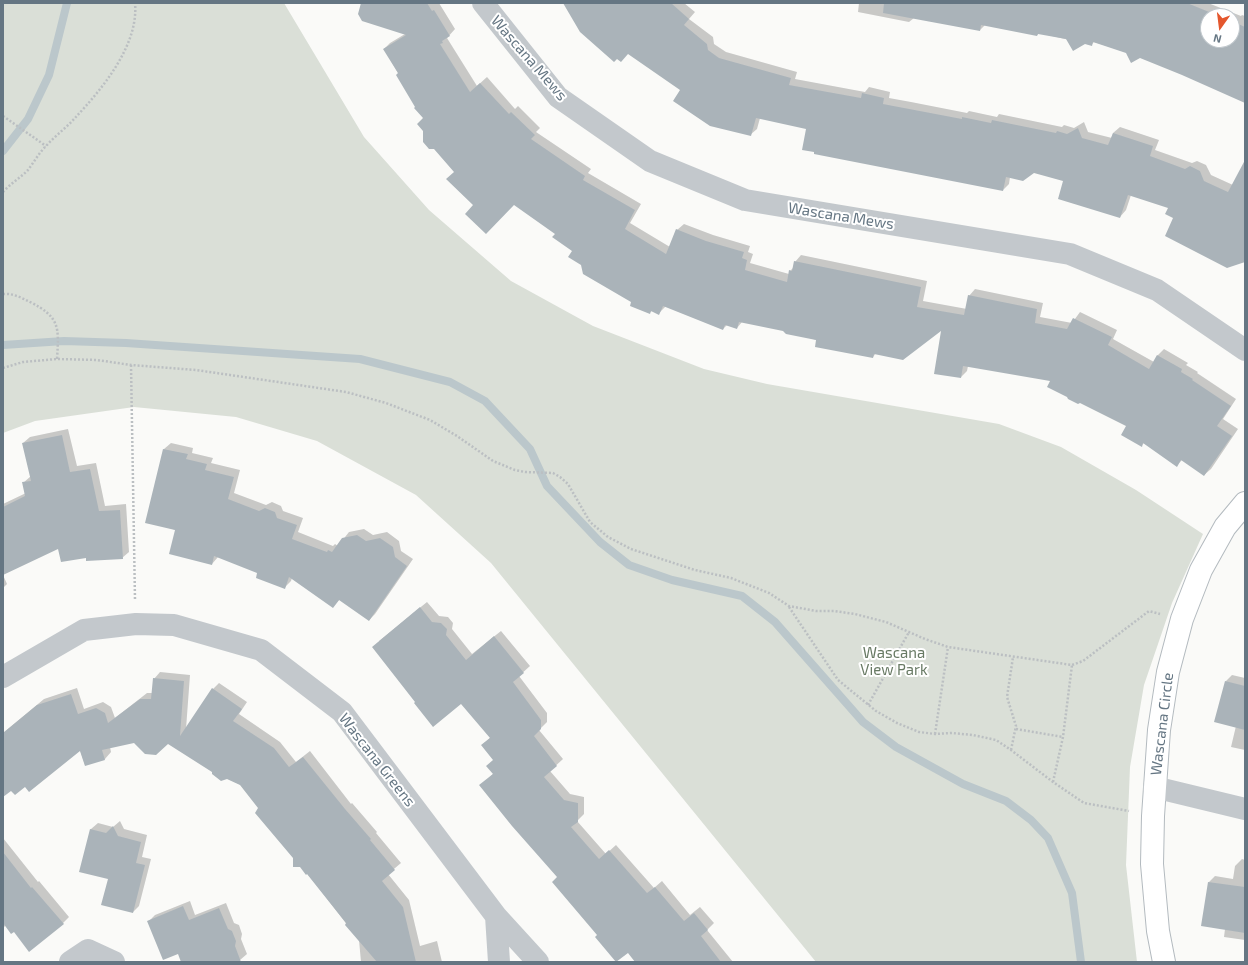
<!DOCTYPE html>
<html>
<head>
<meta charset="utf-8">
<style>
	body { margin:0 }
	#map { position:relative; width:1248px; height:965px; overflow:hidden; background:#fafaf8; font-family:"Exo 2",sans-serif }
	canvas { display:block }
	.frame { position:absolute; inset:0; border:4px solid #657683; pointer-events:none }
	.north { position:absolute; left:1200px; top:8px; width:40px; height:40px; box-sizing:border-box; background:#fff; border:1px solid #c1c8cd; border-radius:50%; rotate:194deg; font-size:11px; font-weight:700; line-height:16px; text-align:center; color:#657683 }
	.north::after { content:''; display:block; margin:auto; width:14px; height:18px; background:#e4572e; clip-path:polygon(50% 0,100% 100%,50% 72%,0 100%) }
</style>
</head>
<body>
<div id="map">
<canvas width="1248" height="965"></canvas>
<div class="frame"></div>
<div class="north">N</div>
</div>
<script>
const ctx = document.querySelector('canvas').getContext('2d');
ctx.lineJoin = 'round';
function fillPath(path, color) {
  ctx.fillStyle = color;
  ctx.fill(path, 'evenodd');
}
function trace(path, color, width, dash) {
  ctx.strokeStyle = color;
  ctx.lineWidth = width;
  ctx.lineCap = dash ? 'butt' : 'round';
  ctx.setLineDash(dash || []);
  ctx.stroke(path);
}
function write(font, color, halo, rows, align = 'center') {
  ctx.font = font + ' "Exo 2",sans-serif';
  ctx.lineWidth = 4;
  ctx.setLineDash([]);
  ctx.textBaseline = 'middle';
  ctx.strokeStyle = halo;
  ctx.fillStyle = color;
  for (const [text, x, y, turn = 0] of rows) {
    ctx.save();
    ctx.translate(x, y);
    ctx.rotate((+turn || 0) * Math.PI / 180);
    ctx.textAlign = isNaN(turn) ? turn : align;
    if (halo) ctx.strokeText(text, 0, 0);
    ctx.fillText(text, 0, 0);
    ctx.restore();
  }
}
const green = new Path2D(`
	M3 3H284L364 137 429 210 511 281 593 326 704 369 767 384 999 424 1061 447 1136 490 1203 534 1172 603 1144 685 1130 767 1126 865 1137 962H816L491 563 416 495 317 441 236 417 134 407 35 421 3 433Z`);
const shadow = new Path2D(`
	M362 3H439L455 29 447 38 477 86 487 77 515 109 518 106 540 128 536 132 591 169 588 173 641 204 630 223 670 247 677 230 684 224 713 235 750 246 748 252 753 254 750 263 789 274 790 271 794 267 795 262 801 255 927 281 923 301 967 309 969 296 975 289 1043 303 1040 317 1072 323 1080 312 1117 330 1113 339 1154 362 1158 355 1164 349 1188 363 1186 365 1198 372 1197 373 1236 399 1223 419 1238 429 1211 469 1204 475 1182 460 1177 465 1144 443 1141 446 1128 425 1052 380 968 366 967 371 961 377 943 329 876 353 873 357 783 330 742 322 737 328 727 325 723 329 666 306 659 313 652 311 650 312 581 264 573 250 556 233 515 204 475 205 384 49 390 43 405 34Z
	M564 3H684L695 12 689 19 713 37 714 44 726 52 797 72 795 79 865 92 869 87 890 92 889 98 911 102 967 113 969 111 997 117 999 114 1062 127 1064 125 1074 128 1084 122 1088 132 1112 138 1113 133 1120 127 1159 140 1155 150 1192 163 1197 161 1206 165 1211 175 1233 185 1245 181V263L1174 217 1169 207 1131 195 1126 210 1120 217 1064 180 1034 172 1010 177 1009 184 1003 190 807 128 760 118 757 129 750 135 681 90Z
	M859 3H1208L1241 16 1242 15 1245 16V102L1183 74 1126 52 1094 42 1091 45 1039 33 1037 35 985 25 980 30 914 18 909 22 858 12ZM1208 16H1232V40H1208Z
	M68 429 77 466 96 463 105 506 126 504 129 552 122 558 87 556 59 547 3 574V504L26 493 23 483 31 476 23 443 30 437Z
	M171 443 193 448 192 453 213 458 211 463 240 470 234 493 266 505 272 502 281 506 283 511 303 518 298 532 333 546 335 544 338 546 349 532 364 529 373 535 387 532 399 541 401 551 413 559 375 614 369 620 340 599 333 607 292 578 291 581 284 588 259 572 218 557 212 564 176 530 147 522 164 449Z
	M3 575 7 584 3 588Z
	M427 602 439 616 448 617 453 623 452 629 472 654 501 631 530 666 519 676 547 713V722L539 730 563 759 550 771 570 794 584 797V814L577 821 606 854 616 845 654 888 662 881 690 915 700 907 714 923 707 930 733 962H637L628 951 598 935 558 877 481 785 494 773V760L482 745 491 737 462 703 379 641Z
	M160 672 190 675 186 729 213 689 219 683 247 702 239 714 280 742 296 762 310 751 351 804 352 803 377 832 376 833 401 863 388 874 409 900 420 946 437 941 442 962H361L359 940 307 873 294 858 259 808 241 785 213 772 168 742 135 741 110 747 111 752 105 759 85 765 80 750 25 786 3 779V733L44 699 77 688 84 709 103 702 111 707 115 718 147 693H153L154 679Z
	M1232 675 1245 678V750L1231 747 1236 726 1226 681Z
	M120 821 124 829 147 835 142 857 151 859 139 906 133 912 109 878 80 871 91 829 98 823 113 827Z
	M3 838 38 882 39 881 69 917 63 923 14 931 6 925 3 928Z
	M1242 859 1245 860V940L1224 937 1225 929 1209 882 1215 876 1233 879 1235 866Z
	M190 901 195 915 226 903 234 923 239 925 242 934 241 939 247 954 240 960 236 962H188L149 921 155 915Z`);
const stream = new Path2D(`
	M3 151 28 119 49 75 67 3
	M3 345 64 341 126 343 360 359 450 382 485 401 530 449 547 486 600 542 629 565 672 580 742 596 775 622 863 722 896 747 963 784 1006 801 1031 820 1048 838 1072 893 1081 962`);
const building = new Path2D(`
	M361 3H427L432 11 434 10 450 36 442 41 443 43 440 44 470 92 480 83 509 114 511 112 535 135 531 139 585 176 583 180 635 210 625 229 666 254 676 229 706 241 744 252 742 258 747 260 745 270 787 282 789 270 792 271 794 261 921 287 917 307 964 315 968 295 1037 309 1035 323 1067 329 1073 318 1112 337 1108 345 1149 369 1157 355 1182 369 1181 372 1193 379 1192 380 1231 406 1217 426 1232 436 1204 476 1181 460 1177 467 1143 443 1142 447 1121 435 1126 426 1080 403 1078 404 1068 399 1067 397 1047 387 1050 381 963 366 961 378 934 374 941 331 903 360 874 354 873 358 815 347 816 340 786 334 783 331 739 322 737 329 725 325 723 330 663 306 659 315 651 311 650 314 630 306 631 302 583 274 581 265 568 257 572 251 552 237 555 234 514 205 486 234 465 214 473 205 446 179 454 172 434 149H429L423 142V131L417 124 423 118 414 108 415 107 396 75 398 73 383 49 406 35 362 21 358 14Z
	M563 3H671L689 19 684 25 707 44 708 50 719 58 791 78 789 85 861 98 862 93 884 98 883 104 904 108 962 119V117L991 123 992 120 1056 133 1057 131 1067 134 1078 128 1082 138 1108 145 1113 133 1153 146 1150 156 1185 169 1190 166 1200 171 1204 181 1228 192 1245 160V262L1227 268 1165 236 1173 218 1165 214 1168 208 1128 195 1120 218 1058 199 1063 181 1034 173 1023 181 1006 177 1003 191 814 154V152L802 150 806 129 756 118 751 136 710 126 673 101 680 90 628 54 621 62 617 59 614 62 580 32Z
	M884 3H1187L1219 16H1208V40H1232V21L1245 27V103L1182 75 1140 58 1131 63 1126 53 1093 42 1092 46 1085 44 1073 51 1066 39 1038 34 1037 36 981 25 980 31 883 13Z
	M62 435 70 472 90 469 99 511 120 510 123 559 86 561V558L61 562 58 549 3 575V507L25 496 22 482 31 481 22 443Z
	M163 449 188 454 186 459 207 464 205 470 234 477 228 499 259 511 265 508 275 512 277 518 297 525 292 539 327 552 328 550 332 552 342 538 357 535 366 541 380 538 393 547 395 557 407 566 369 621 339 600 333 608 289 577 285 589 256 578 257 573 214 556 212 565 169 554 175 530 145 523Z
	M420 607 432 622 441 623 447 629 446 635 466 660 494 636 524 673 513 682 541 720V729L534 736 557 766 544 777 564 800 578 803V822L571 827 599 859 609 850 647 893 655 887 684 921 694 913 708 930 701 936 721 962H635L628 953 616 962 595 937 597 935 552 882 557 877 512 826 479 785 493 774 486 766 493 760 481 745 490 738 461 704 433 727 414 703 415 702 372 647Z
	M153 678 184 681 180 736 212 688 242 709 233 721 274 748 289 767 303 757 345 809 371 839 370 840 395 870 382 881 403 907 416 962H377L345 925 346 923 307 874 306 875 300 867H293V858L255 813 258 808 240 785 227 779 221 781 212 774V772L168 744 156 755 145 754 134 743 102 750 105 760 85 766 80 751 29 792 25 787 15 795 11 791 3 797V733L37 705 71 694 78 714 96 708 105 713 108 723 140 699H151Z
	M1225 681 1245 686V730L1214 722Z
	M113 826 118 836 141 842 136 863 145 865 133 913 101 905 108 879 79 872 90 829 106 833Z
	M3 852 31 888 32 887 64 924 29 952 14 932 11 934 3 923Z
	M1208 882 1245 887V933L1201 926Z
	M183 906 189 920 219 908 228 929 232 931 236 941 235 946 241 962H181L178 954 163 960 147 921Z`);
const path = new Path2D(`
	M3 116 46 146
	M3 192C10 184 20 178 28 170 34 162 39 153 46 146 55 136 66 128 75 118 102 89 139 45 135 3
	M3 294C13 293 22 298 30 302 60 317 59 327 57 359
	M131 365 135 600
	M3 368 23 362 57 359 97 360 131 365 196 370 346 392 386 403 430 420 457 436 493 461 515 470 525 472 553 473 560 477 568 484 590 522 608 537 631 549 695 570 731 578 769 593 789 606 816 611H834L855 614 886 622 925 639 948 647 1072 665 1083 661 1149 611 1160 614
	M789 607 838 680 876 711 897 723 919 732 935 734 952 733 973 735 996 740 1011 750 1053 782 1084 803 1129 811
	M868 705 909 632
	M1016 729 1063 737
	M935 734 948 647
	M1011 750 1016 726 1007 697 1013 657
	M1053 782 1063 737 1072 665`);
const street = new Path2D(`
	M483 3 558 97 650 161 745 200 1070 254 1157 290 1245 350
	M3 677 84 630 136 624 174 625 261 650 342 712 496 916 538 962
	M1154 787 1245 809
	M496 916 499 962
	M70 962 88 950 114 962`);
const secondary = new Path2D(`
	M1164 962 1158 931 1152 864 1153 816 1159 730 1168 672 1182 619 1201 570 1225 527 1245 503`);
const streetNames = [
	["Wascana Mews",529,58,49],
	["Wascana Mews",841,216,9],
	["Wascana Circle",1162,724,-83],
	["Wascana Greens",377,760,52]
];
const parkNames = [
	["Wascana",894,653],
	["View Park",894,670]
];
fillPath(green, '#dadfd7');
fillPath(shadow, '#0003');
trace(stream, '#bbc7cb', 8);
fillPath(building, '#aab3b9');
trace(secondary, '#b3babf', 24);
trace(path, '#bbbfc2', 2.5, [2, 2]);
trace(street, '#c3c8cc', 22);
trace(secondary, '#fff', 22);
write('15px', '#657683', '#fff', streetNames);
write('15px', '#687a64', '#fff', parkNames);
</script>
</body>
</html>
